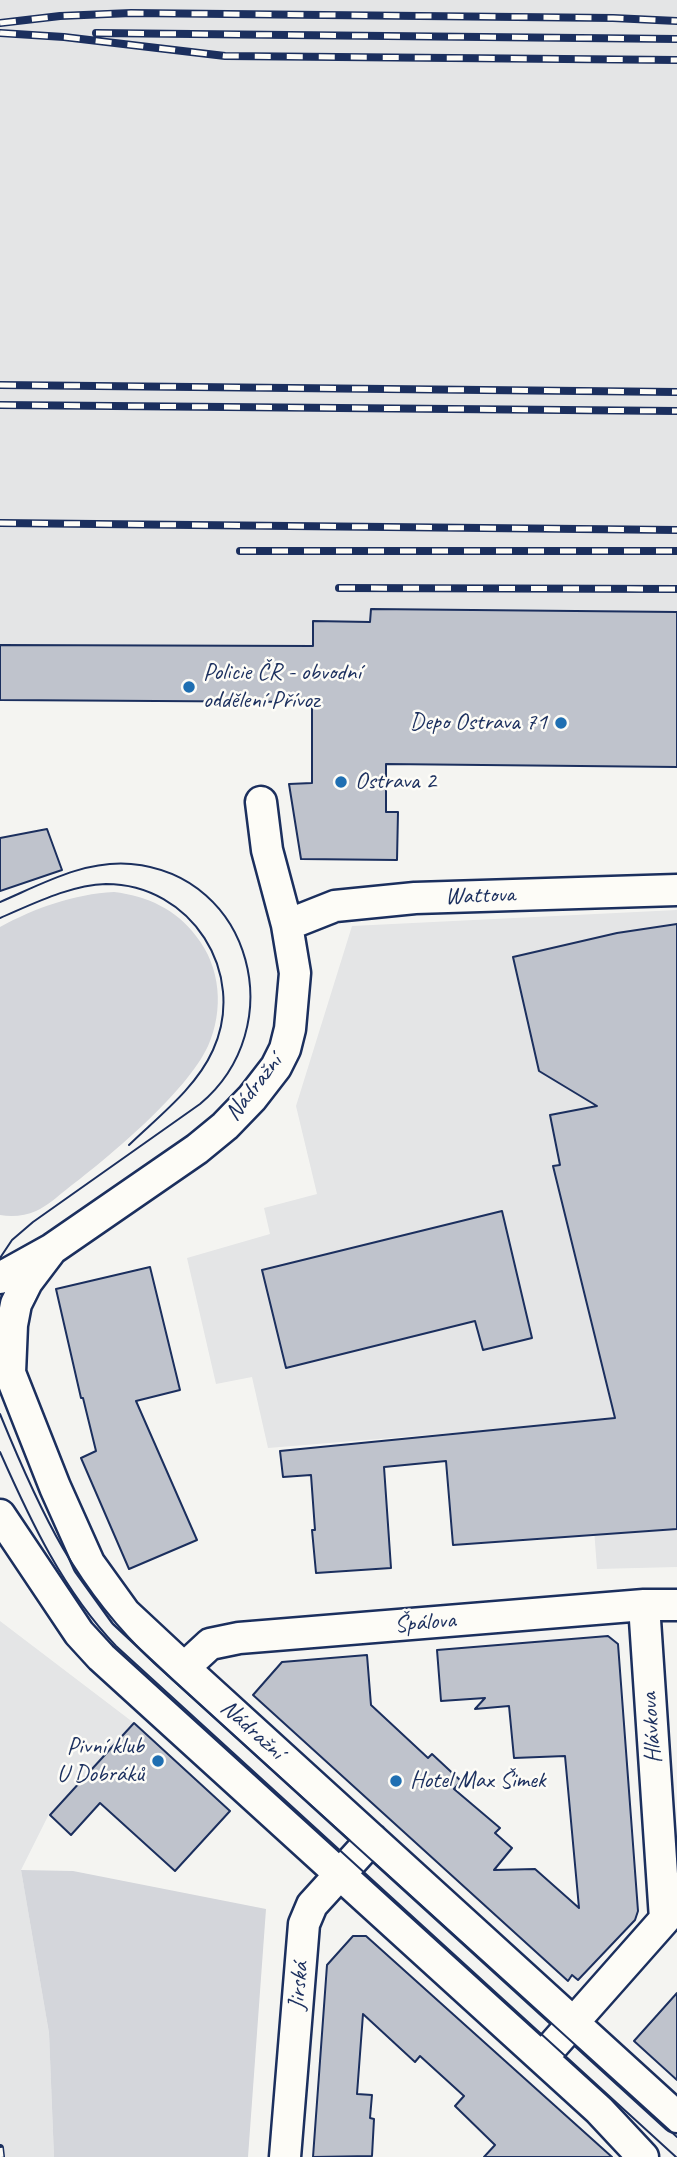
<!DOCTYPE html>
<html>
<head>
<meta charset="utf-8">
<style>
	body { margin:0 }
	canvas { display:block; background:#f4f4f1 }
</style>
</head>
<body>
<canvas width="677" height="2157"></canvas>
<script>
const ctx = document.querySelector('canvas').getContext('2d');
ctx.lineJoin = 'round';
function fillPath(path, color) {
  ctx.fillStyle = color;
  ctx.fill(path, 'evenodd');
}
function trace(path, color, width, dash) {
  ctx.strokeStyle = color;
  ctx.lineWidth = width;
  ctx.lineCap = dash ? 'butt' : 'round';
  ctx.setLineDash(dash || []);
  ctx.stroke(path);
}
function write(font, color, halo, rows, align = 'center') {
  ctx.font = font + ' Caveat,sans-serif';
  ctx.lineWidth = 5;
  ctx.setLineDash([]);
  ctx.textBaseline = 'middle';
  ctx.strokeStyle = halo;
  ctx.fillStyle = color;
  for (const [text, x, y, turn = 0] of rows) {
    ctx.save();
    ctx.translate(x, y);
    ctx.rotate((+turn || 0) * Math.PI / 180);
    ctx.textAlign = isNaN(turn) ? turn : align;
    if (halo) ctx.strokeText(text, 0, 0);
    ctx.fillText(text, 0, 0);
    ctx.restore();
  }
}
const built = new Path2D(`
	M0 0H677V612L399 609 398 622 314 621 315 648 0 645Z
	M677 910V1567L597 1569 586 1422 268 1448 252 1377 216 1384 187 1258 270 1234 264 1208 317 1194 296 1106 352 926Z
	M0 1621 134 1723 49 1814 21 1870 49 2033 54 2157H0Z`);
const green = new Path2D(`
	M114 892C147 896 176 909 196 936 221 967 224 1010 208 1046 187 1092 108 1158 67 1189 57 1197 47 1206 36 1211 25 1216 12 1217 0 1215V927C35 908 74 894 114 892Z
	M21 1870 73 1871 266 1909 248 2157H54L49 2033Z`);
const building = new Path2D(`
	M371 609 677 612V767L386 764V812H398L397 860 301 859 289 784 312 783V702L0 700V645L313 646V621L370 622Z
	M47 829 62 870 0 891V838Z
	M677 924V1529L453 1545 446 1461 384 1467 391 1568 316 1573 312 1530H315L311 1475 283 1477 280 1451 615 1418 553 1166 560 1165 550 1115 597 1106 539 1071 513 957 617 933Z
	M502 1211 532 1338 483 1350 475 1321 286 1368 262 1270Z
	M150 1267 180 1390 136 1401 197 1540 129 1569 81 1458 96 1451 83 1398H81L56 1289Z
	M608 1636 618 1644 638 1911 635 1920 578 1980 572 1975 568 1981 253 1695 282 1662 367 1655 371 1705 428 1758 432 1754 461 1781 454 1789 500 1828 495 1833 512 1848 494 1870 535 1869 579 1908 565 1756 514 1758 509 1706 475 1709 485 1698 441 1701 437 1650Z
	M134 1723 230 1811 175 1871 100 1803 71 1835 50 1815Z
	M353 1936H366L612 2157H484L495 2145 455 2106 464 2096 420 2056 415 2062 363 2014 357 2094 372 2095 370 2118 374 2119 372 2156 313 2157 327 1965Z
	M677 1993V2080L634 2041Z`);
const street = new Path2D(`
	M287 925 335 906 415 898 677 890
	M52 1249 27 1282 16 1304 12 1325 10 1373 55 1487 89 1563 125 1613 184 1668 677 2117
	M0 1278 52 1249 197 1149 225 1126 252 1098 276 1067 285 1049 290 1029 295 973 287 925 267 850 261 802
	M0 1515 79 1633 101 1657 599 2110 643 2157
	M184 1668 210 1644 239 1638 644 1605H677
	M542 2058 665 1919 644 1605
	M285 2157 304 1924 312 1905 372 1839`);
const tram = new Path2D(`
	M0 902C42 884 84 860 131 864 253 875 291 1028 200 1104L33 1222 12 1240 0 1258
	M0 918C33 904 70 885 106 884 191 884 248 973 213 1050 196 1088 159 1116 129 1145
	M0 1414C40 1512 76 1590 154 1663L677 2137
	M0 1452C31 1522 63 1590 116 1646L676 2157`);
const rail = new Path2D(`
	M0 23 60 16 131 13 613 18 677 21
	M0 33 64 37 225 56 677 60
	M96 33 677 39
	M0 385 677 392
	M0 405 677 411
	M0 523 677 530
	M240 551H677
	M339 588 677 589
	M0 2148 1 2157`);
const markers = [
	[189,687,7,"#1f6fb2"],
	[561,723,7,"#1f6fb2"],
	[341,782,7,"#1f6fb2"],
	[158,1761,7,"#1f6fb2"],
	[396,1781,7,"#1f6fb2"]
];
const poiNames = [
	["Policie ČR - obvodní",203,673],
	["oddělení Přívoz",203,701],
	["Depo Ostrava 71",547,723,"right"],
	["Ostrava 2",355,782],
	["Pivní klub",144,1747,"right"],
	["U Dobráků",144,1775,"right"],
	["Hotel Max Šimek",410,1781]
];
const streetNames = [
	["Wattova",480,896,-2],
	["Nádražní",254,1088,-52],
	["Špálova",425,1623,-5],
	["Hlávkova",652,1728,-94],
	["Nádražní",252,1730,42],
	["Jirská",299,1986,-85]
];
fillPath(built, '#e4e5e6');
fillPath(green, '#d4d6db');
fillPath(building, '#bfc3cc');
trace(building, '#1b2f5e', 2);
trace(street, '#1b2f5e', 35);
trace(street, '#fdfcf7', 30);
trace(tram, '#1b2f5e', 2);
trace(rail, '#1b2f5e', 8);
trace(rail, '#fdfcf7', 5, [16]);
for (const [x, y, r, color] of markers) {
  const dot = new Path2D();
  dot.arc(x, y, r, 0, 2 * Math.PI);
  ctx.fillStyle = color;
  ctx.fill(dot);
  trace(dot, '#fdfcf7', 2.5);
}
write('24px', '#1b2f5e', '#fdfcf7', poiNames, 'left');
write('24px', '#1b2f5e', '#fdfcf7', streetNames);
</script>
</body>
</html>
